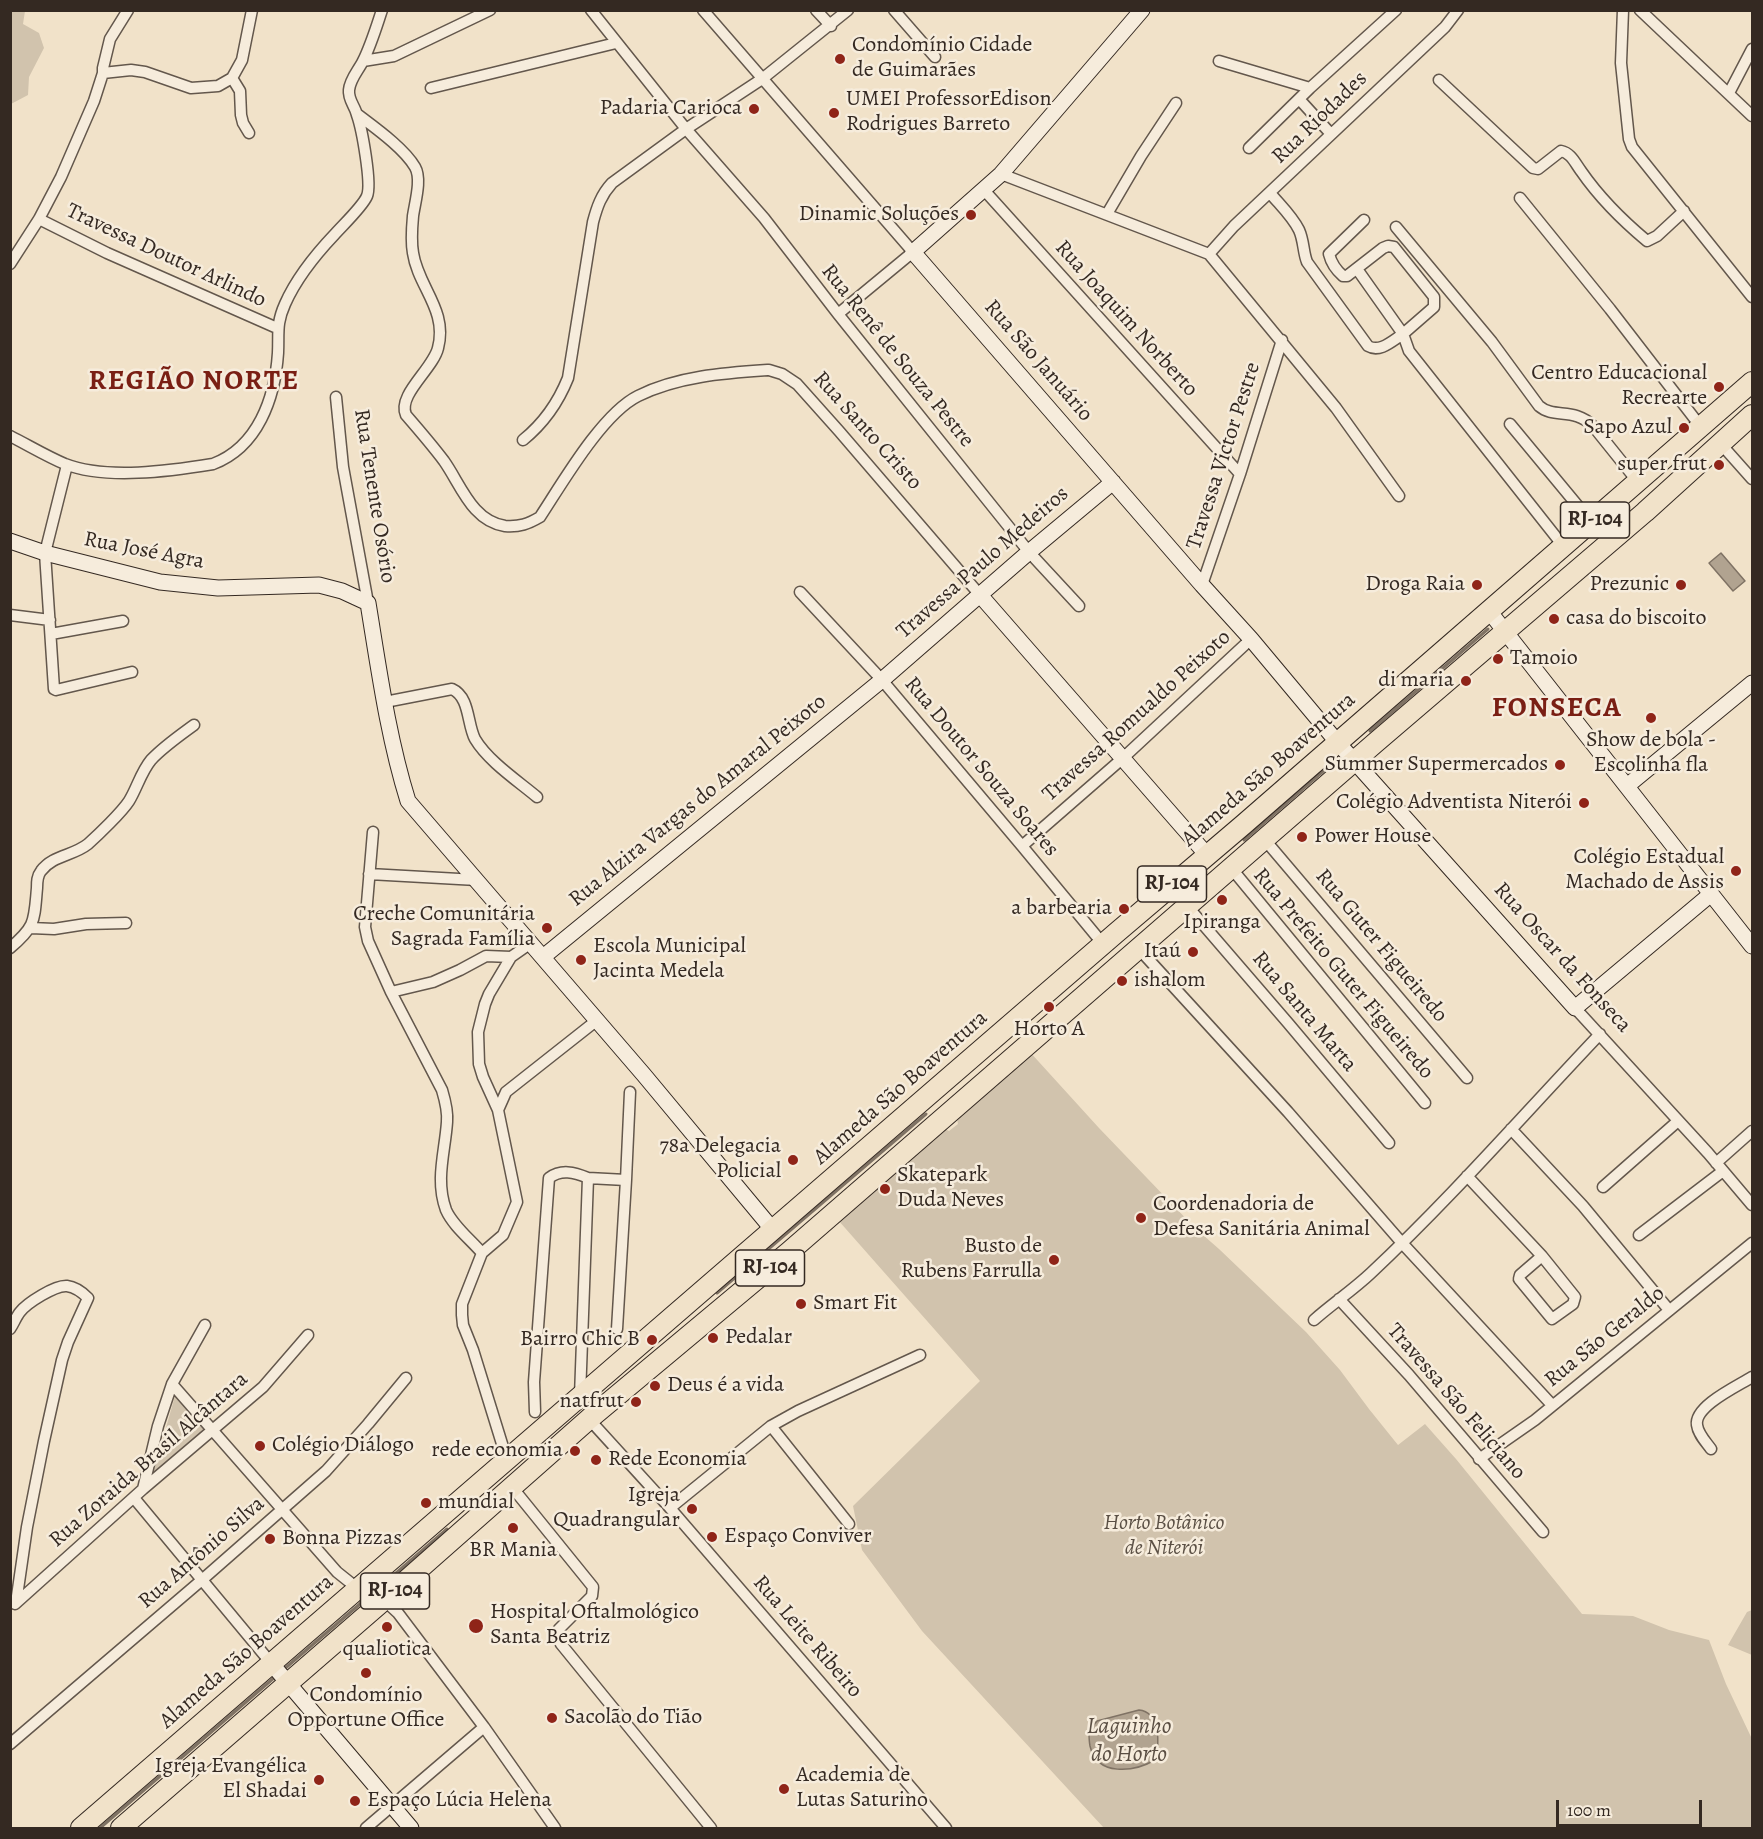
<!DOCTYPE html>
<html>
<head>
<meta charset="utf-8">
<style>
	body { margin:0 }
	#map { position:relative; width:1763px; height:1839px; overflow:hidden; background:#f1e2c9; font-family:Alegreya,serif }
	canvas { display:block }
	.frame { position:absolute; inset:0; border:12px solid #342922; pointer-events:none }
	.scale { position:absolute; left:1556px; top:1800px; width:146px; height:27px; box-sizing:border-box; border:3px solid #342922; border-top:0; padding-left:8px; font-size:18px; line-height:21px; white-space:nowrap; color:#342922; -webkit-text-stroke:4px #f6ecdc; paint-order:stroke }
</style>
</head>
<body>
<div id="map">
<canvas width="1763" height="1839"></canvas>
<div class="frame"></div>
<div class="scale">100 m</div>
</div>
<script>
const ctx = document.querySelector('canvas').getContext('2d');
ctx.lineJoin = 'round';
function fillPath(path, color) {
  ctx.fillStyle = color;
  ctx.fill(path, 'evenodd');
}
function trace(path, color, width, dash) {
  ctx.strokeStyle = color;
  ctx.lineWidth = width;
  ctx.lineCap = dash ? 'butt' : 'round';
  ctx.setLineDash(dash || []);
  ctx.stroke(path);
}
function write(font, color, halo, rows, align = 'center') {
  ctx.font = font + ' Alegreya,serif';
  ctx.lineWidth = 5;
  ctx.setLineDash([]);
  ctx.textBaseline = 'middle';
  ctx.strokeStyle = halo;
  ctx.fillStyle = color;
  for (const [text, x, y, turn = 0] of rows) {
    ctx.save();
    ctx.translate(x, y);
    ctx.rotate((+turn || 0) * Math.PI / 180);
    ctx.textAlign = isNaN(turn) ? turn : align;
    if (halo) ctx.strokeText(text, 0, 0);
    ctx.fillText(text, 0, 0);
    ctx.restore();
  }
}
const green = new Path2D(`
	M11 10 25 11 23 24 39 33 44 48 29 77 28 95 11 104Z
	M1029 1051 1099 1128 1195 1228 1219 1249 1306 1332 1340 1370 1369 1409 1398 1445 1425 1424 1456 1459 1582 1614 1633 1616 1669 1630 1709 1640 1726 1684 1752 1739V1828H1104L922 1631 862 1550 853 1506 980 1381 838 1220 941 1127 949 1131 958 1124 956 1114Z
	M175 1396 206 1431 153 1473Z
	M1752 1610V1655L1728 1645 1747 1612Z`);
const water = new Path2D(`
	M1721 553 1745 581 1733 591 1709 563Z
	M1139 1710C1160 1712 1160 1743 1155 1760 1134 1772 1097 1777 1090 1746 1089 1741 1089 1736 1089 1731L1097 1721Z`);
const stream = new Path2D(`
	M1370 731 1488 629
	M1244 840 1337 759
	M717 1293 926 1114
	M373 1593 447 1529
	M282 1671 368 1597
	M100 1828 275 1677`);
const street = new Path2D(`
	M591 10 686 129 764 218 838 314 1029 552 1079 606
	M703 10 913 252 838 314
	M816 10 831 26
	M894 10 935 57
	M1623 10 1621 63 1629 139 1632 147 1752 297
	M1640 10 1752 116
	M363 61 394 56 490 10
	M1219 61 1310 88
	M103 73 131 70 145 72 191 88 218 86 232 78 242 60 252 10
	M232 78 240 91 241 115 243 123 249 133
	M1439 80 1533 168 1538 169 1561 151C1571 153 1575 163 1581 171 1599 197 1623 221 1647 241L1657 236 1684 211
	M431 88 616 43
	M1729 93 1752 49
	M1299 99 1331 134
	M357 114C374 127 404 148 415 167 422 179 415 202 413 216 412 227 411 242 413 253 418 287 448 310 438 348 433 369 397 395 406 415 419 430 432 445 444 461 461 485 472 521 505 526 520 527 528 524 540 517 563 482 602 414 638 396 678 376 725 373 769 370L782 374 797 384 839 431 980 595
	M1249 148 1310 88 1396 10
	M1001 174 1209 254 1336 408 1399 496
	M984 190 1240 474
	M1270 193C1280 205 1292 216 1299 230 1304 241 1303 252 1307 262L1368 346C1380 353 1392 341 1403 334L1409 351 1564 547
	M1520 198 1610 309 1701 427
	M1107 214 1141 156 1176 103
	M39 219 107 253 277 328
	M1396 227 1492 342 1539 406C1554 419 1574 407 1593 426L1638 482
	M1209 254 1234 226 1445 27 1458 10
	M10 264 39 219 61 177 94 101 103 73V68L110 39 128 10
	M1357 269 1403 334 1434 307V297L1394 247 1388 246 1383 248 1347 276H1343C1336 270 1331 262 1329 254L1364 220
	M336 397 343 467 368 603
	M1510 424 1592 523
	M10 436C28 445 46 456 65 464 106 480 170 471 213 464 258 447 275 398 278 353 279 333 276 324 285 304 296 279 316 254 335 234 343 225 363 206 367 196 372 184 362 129 357 115 355 106 348 100 349 90 350 79 358 71 363 61 371 45 376 28 382 10
	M523 440C544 423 558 403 568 378L593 222C597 207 601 195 612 183L686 129 762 79 848 10
	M1720 443 1752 479
	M67 465 45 553 54 689 56 690 132 672
	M1202 585 1240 474 1282 340
	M800 592 882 680 1022 846 1103 944
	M10 615 50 620
	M51 634 123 621
	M385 702 452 689C470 697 467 724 475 739 488 761 518 781 537 797
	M373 832 365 927 368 941 391 992 442 1090C445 1100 448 1111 447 1122 445 1152 435 1180 446 1210 453 1226 471 1240 482 1253L462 1304V1315L463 1325 473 1350 507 1460
	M1265 840 1467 1078
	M1022 846 1123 758 1251 639
	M1232 869 1425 1103
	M369 874 477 880
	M1188 907 1288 1023 1389 1143
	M31 928 54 929 86 924 126 923
	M10 948C36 926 34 921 37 888 37 882 37 876 41 871 53 855 73 856 88 844 98 835 122 812 129 801 137 788 141 772 151 760 163 747 179 736 194 725
	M1139 949 1288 1112 1402 1243 1552 1405
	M391 992 433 982 460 970 486 956 511 957
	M1575 1008 1708 1153 1752 1205
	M498 1110 483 1077 479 1064 478 1032 485 1004 489 994 511 957 531 943
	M1511 1129 1583 1206 1669 1310
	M1716 1163 1752 1131
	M1467 1176 1542 1256 1575 1297 1573 1304 1552 1319 1519 1279 1520 1275 1542 1256
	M588 1178 626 1180 617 1329
	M626 1180 630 1092
	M1603 1187 1678 1121
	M1639 1235 1723 1171
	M482 1253 503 1235 517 1202 498 1110 506 1092 596 1021
	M1339 1299 1409 1375 1543 1532
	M1314 1320C1332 1304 1353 1290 1371 1273 1451 1198 1524 1114 1600 1034
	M10 1329C14 1323 16 1317 20 1312 27 1303 55 1285 67 1286 75 1287 82 1292 88 1298L68 1342 62 1360 44 1441 27 1527 16 1603
	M172 1384 337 1572 357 1588 384 1600 398 1613 484 1727 555 1828
	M535 1412 534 1382 549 1178C561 1169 574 1172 588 1178L580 1396
	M589 1419 670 1508 946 1828
	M771 1426 849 1524
	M1711 1449C1706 1442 1698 1434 1697 1425 1694 1406 1738 1386 1752 1377
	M1479 1459 1535 1420 1752 1243
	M512 1487 593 1587 592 1596 559 1629 556 1634 561 1644 711 1828
	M143 1489 158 1426 172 1384 205 1325
	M134 1498 271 1663
	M670 1508 771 1426 798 1411 920 1355
	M15 1604 143 1489 263 1387 308 1335
	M10 1744 203 1579 326 1471 368 1424 406 1378
	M366 1828 484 1727`);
const secondary = new Path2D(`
	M1142 10 1001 174 913 252 1202 585 1251 639 1338 743 1575 1008 1711 894
	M10 541 45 553 160 582 218 588 319 585 342 591 368 603C379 670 388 737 408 801L644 1075 773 1230
	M980 595 1207 855
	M1489 611 1752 946
	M1627 786 1752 683
	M543 957 882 680 1029 552 1113 482
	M271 1663 411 1828`);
const highway = new Path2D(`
	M81 1828 1116 933 1243 825 1752 382
	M121 1828 384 1600 589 1419 789 1252 1375 743 1645 512 1752 415`);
const markers = [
	[840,59,6,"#8f2418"],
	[754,109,6,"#8f2418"],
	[834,113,6,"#8f2418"],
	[971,215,6,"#8f2418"],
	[1719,387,6,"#8f2418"],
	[1684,428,6,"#8f2418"],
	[1719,465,6,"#8f2418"],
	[1477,585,6,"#8f2418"],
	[1681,585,6,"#8f2418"],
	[1554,619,6,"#8f2418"],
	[1498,659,6,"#8f2418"],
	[1466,681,6,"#8f2418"],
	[1651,718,6,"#8f2418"],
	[1560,765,6,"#8f2418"],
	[1584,803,6,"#8f2418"],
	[1302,837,6,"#8f2418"],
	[1736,871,6,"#8f2418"],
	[1222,900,6,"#8f2418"],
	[1124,909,6,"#8f2418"],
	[547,928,6,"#8f2418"],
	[1193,952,6,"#8f2418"],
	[581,960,6,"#8f2418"],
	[1122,981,6,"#8f2418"],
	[1049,1007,6,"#8f2418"],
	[793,1160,6,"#8f2418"],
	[885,1189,6,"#8f2418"],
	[1141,1218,6,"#8f2418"],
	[1054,1260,6,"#8f2418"],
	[801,1304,6,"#8f2418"],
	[713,1338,6,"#8f2418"],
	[652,1340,6,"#8f2418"],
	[655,1386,6,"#8f2418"],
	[636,1402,6,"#8f2418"],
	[260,1446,6,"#8f2418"],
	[575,1451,6,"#8f2418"],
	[596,1460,6,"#8f2418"],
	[426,1503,6,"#8f2418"],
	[692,1509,6,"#8f2418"],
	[513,1528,6,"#8f2418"],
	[712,1537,6,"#8f2418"],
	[270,1539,6,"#8f2418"],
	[476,1626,8,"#8f2418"],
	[387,1627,6,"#8f2418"],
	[366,1673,6,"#8f2418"],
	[552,1718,6,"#8f2418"],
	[319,1780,6,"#8f2418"],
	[784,1789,6,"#8f2418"],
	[355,1801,6,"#8f2418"]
];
const shields = [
	[1595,520,69],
	[1172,884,69],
	[770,1268,69],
	[395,1591,69]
];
const shieldNames = [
	["RJ-104",1595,520],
	["RJ-104",1172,884],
	["RJ-104",770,1268],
	["RJ-104",395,1591]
];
const poiNames = [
	["Condomínio Cidade",852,46],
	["de Guimarães",852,71],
	["UMEI ProfessorEdison",846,100],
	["Rodrigues Barreto",846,125],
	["Padaria Carioca",742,109,"right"],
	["Dinamic Soluções",959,215,"right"],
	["Centro Educacional",1707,374,"right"],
	["Recrearte",1707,399,"right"],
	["Sapo Azul",1672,428,"right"],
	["super frut",1707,465,"right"],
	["Droga Raia",1465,585,"right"],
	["Prezunic",1669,585,"right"],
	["casa do biscoito",1566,619],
	["Tamoio",1510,659],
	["di maria",1454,681,"right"],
	["Show de bola -",1651,741,"center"],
	["Escolinha fla",1651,766,"center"],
	["Summer Supermercados",1548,765,"right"],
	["Colégio Adventista Niterói",1572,803,"right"],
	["Power House",1314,837],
	["Colégio Estadual",1724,858,"right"],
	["Machado de Assis",1724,883,"right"],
	["a barbearia",1112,909,"right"],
	["Creche Comunitária",535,915,"right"],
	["Sagrada Família",535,940,"right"],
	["Ipiranga",1222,923,"center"],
	["Escola Municipal",593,947],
	["Jacinta Medela",593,972],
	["Itaú",1181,952,"right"],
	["ishalom",1134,981],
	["Horto A",1049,1030,"center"],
	["78a Delegacia",781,1147,"right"],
	["Policial",781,1172,"right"],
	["Skatepark",897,1176],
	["Duda Neves",897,1201],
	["Coordenadoria de",1153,1205],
	["Defesa Sanitária Animal",1153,1230],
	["Busto de",1042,1247,"right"],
	["Rubens Farrulla",1042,1272,"right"],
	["Smart Fit",813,1304],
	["Pedalar",725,1338],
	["Bairro Chic B",640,1340,"right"],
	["Deus é a vida",667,1386],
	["natfrut",624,1402,"right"],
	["Colégio Diálogo",272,1446],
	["rede economia",563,1451,"right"],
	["Rede Economia",608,1460],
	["Igreja",680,1496,"right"],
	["Quadrangular",680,1521,"right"],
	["mundial",438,1503],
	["Espaço Conviver",724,1537],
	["Bonna Pizzas",282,1539],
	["BR Mania",513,1551,"center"],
	["Hospital Oftalmológico",490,1613],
	["Santa Beatriz",490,1638],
	["qualiotica",387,1650,"center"],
	["Condomínio",366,1696,"center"],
	["Opportune Office",366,1721,"center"],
	["Sacolão do Tião",564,1718],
	["Igreja Evangélica",307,1767,"right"],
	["El Shadai",307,1792,"right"],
	["Academia de",796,1776],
	["Lutas Saturino",796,1801],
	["Espaço Lúcia Helena",367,1801]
];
const streetNames = [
	["Rua Riodades",1320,118,-44],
	["Travessa Doutor Arlindo",166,256,25],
	["Rua Joaquim Norberto",1126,319,48],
	["Rua Renê de Souza Pestre",897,356,51],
	["Rua São Januário",1038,361,49],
	["Rua Santo Cristo",867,431,48],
	["Travessa Victor Pestre",1224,456,-72],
	["Rua Tenente Osório",374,496,81],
	["Rua José Agra",144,551,11],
	["Travessa Paulo Medeiros",983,563,-41],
	["Travessa Romualdo Peixoto",1137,716,-42],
	["Rua Doutor Souza Soares",981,767,50],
	["Alameda São Boaventura",1269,770,-41],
	["Rua Alzira Vargas do Amaral Peixoto",698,801,-39],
	["Rua Guter Figueiredo",1381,946,50],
	["Rua Oscar da Fonseca",1562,958,48],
	["Rua Prefeito Guter Figueiredo",1343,974,50],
	["Rua Santa Marta",1304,1012,50],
	["Alameda São Boaventura",901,1088,-41],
	["Rua São Geraldo",1605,1337,-39],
	["Travessa São Feliciano",1456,1402,49],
	["Rua Zoraida Brasil Alcântara",149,1460,-41],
	["Rua Antônio Silva",202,1553,-41],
	["Rua Leite Ribeiro",807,1637,49],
	["Alameda São Boaventura",247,1652,-41]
];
const parkNames = [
	["Horto Botânico",1164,1524],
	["de Niterói",1164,1549]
];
const waterNames = [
	["Laguinho",1129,1727],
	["do Horto",1129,1755]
];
const districtNames = [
	["REGIÃO NORTE",194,382],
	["FONSECA",1557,709]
];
fillPath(green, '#d1c3ad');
fillPath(water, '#b1a390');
trace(water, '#7f7264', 1.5);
trace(stream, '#7f7264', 3);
trace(street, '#63574c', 13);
trace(secondary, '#342922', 17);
trace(highway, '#342922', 22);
trace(street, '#f6ecdc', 10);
trace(secondary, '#f6ecdc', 15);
trace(highway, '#f1e2c9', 20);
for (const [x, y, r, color] of markers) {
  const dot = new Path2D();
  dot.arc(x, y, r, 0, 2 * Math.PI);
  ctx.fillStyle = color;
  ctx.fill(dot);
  trace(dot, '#f6ecdc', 2);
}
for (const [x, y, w] of shields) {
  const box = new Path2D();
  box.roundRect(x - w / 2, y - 18, w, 36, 4.5);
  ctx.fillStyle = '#f6ecdc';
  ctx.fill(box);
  trace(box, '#342922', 1.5);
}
write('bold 21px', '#342922', null, shieldNames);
write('22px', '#342922', '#f6ecdc', poiNames, 'left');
write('22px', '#342922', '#f6ecdc', streetNames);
write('italic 22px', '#5b5045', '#f6ecdc', parkNames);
write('italic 24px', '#5a4e43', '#f6ecdc', waterNames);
ctx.letterSpacing = '1.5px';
write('bold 28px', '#7a1f14', '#f6ecdc', districtNames);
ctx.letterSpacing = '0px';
</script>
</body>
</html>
